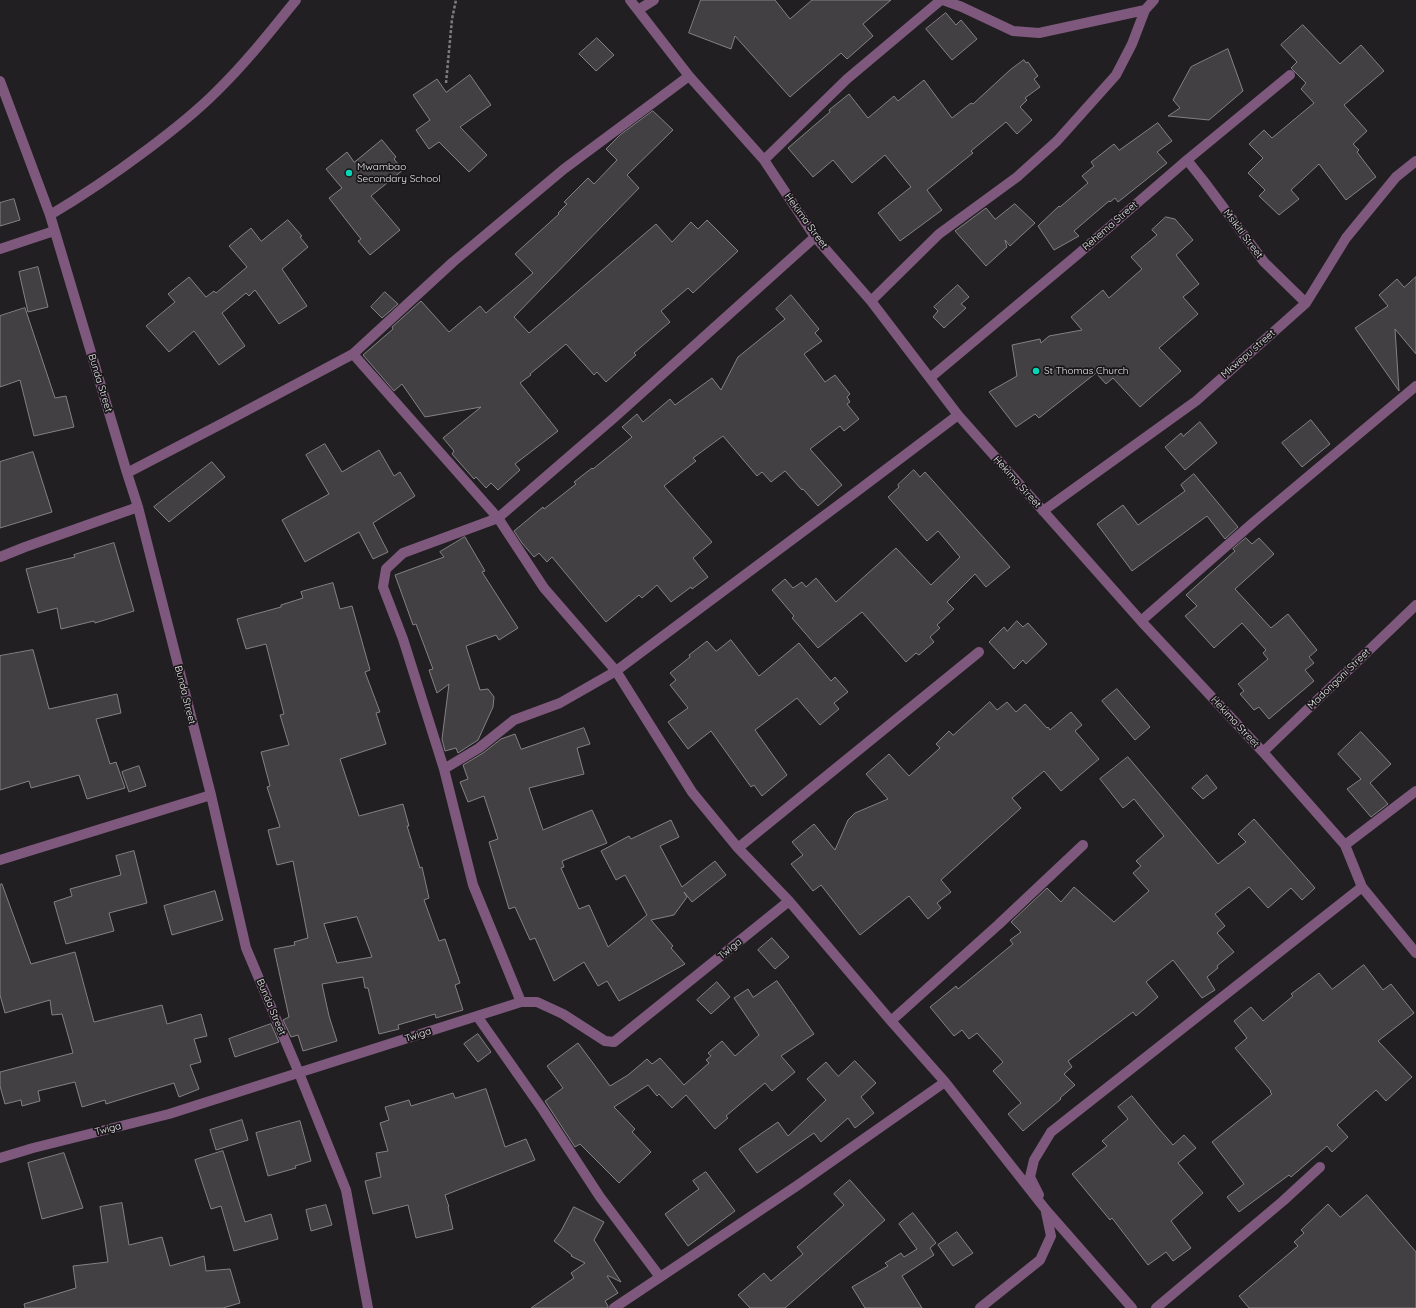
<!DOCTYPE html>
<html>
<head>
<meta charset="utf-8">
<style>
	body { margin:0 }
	canvas { display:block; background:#211f21 }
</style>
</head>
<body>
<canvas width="1416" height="1308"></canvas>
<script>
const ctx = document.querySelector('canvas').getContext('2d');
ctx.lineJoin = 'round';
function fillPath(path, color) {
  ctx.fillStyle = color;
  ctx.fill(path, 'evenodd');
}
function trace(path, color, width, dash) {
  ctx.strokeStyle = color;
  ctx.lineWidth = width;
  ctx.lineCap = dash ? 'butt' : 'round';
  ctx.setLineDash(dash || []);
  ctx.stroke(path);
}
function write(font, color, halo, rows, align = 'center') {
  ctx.font = font + ' Quicksand,sans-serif';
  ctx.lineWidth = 3.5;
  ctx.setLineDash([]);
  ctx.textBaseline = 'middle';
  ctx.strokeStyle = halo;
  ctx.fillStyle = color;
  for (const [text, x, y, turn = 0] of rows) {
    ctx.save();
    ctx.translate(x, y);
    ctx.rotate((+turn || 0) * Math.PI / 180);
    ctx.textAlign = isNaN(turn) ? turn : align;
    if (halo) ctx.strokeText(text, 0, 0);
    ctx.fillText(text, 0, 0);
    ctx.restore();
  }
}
const building = new Path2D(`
	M701 0H775L790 19 812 0H891L863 24 873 36 847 59 841 53 790 97 735 36 731 49 689 33Z
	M946 13 956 25 961 20 977 39 952 60 926 29Z
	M1303 25 1340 64 1361 45 1384 71 1344 105 1367 131 1353 144 1359 150 1357 152 1376 177 1346 200 1319 164 1291 190 1299 199 1279 215 1259 196 1265 190 1248 173 1263 158 1249 144 1264 130 1272 138 1314 103 1301 89 1306 83 1291 68 1297 62 1281 45Z
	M597 38 614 55 596 71 579 54Z
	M1228 49 1243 91 1209 120 1168 116 1180 108 1173 100 1191 67Z
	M1024 60 1026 63 1028 62 1038 76 1034 79 1040 87 1025 98 1027 100 1020 107 1032 120 1017 134 1006 122 971 151 973 153 927 190 942 210 900 241 878 213 911 187 885 155 852 183 833 160 813 177 788 148 830 112 829 110 849 94 868 118 894 96 898 101 924 80 952 118 971 103 973 104 1010 70Z
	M470 75 491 105 460 127 487 155 469 172 439 142 429 149 416 130 430 120 413 95 437 79 446 92Z
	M653 111 673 130 627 175 639 188 514 317 529 333 656 224 672 242 691 222 698 229 707 220 738 251 693 293 688 288 661 311 670 322 634 353 636 355 606 382 597 372 594 375 566 344 530 374 531 375 520 383 558 431 515 464 520 470 498 490 491 483 486 488 476 477 474 479 452 454 454 451 443 438 481 407 425 417 402 384 394 391 363 355 393 329 392 327 421 301 449 332 480 306 486 313 533 273 515 254 559 214 558 213 567 204 564 202 588 178 594 184 617 160 606 149 620 135Z
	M1158 123 1172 141 1157 152 1167 163 1118 202 1115 198 1110 202 1109 201 1074 231 1079 236 1054 250 1038 226 1059 206 1060 207 1088 183 1082 176 1094 166 1091 162 1114 144 1119 150Z
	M382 140 396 157 394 159 403 170 371 196 400 230 370 255 358 241 361 239 329 198 342 188 326 169 347 152 354 162Z
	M14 199 20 220 0 226V203Z
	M1015 204 1035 223 1010 246 1005 240 1007 247 986 266 955 231 986 208 995 219Z
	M1166 217 1175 219 1193 240 1176 255 1199 284 1183 297 1198 314 1159 348 1181 371 1140 407 1113 378 1106 384 1096 373 1039 418 1035 414 1016 427 989 392 1017 376 1012 345 1040 339 1041 343 1049 336 1082 330 1071 317 1103 290 1109 298 1142 269 1131 257 1157 235 1152 230Z
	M288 220 302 236 300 237 308 247 282 269 307 306 279 324 255 290 249 296 246 293 222 313 245 346 219 365 194 331 169 352 146 326 175 302 168 294 189 277 206 297 214 291 216 293 247 267 229 246 251 228 261 241Z
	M38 267 48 307 28 312 19 272Z
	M1416 277V354L1395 329 1399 391 1355 328 1388 306 1379 295 1397 279 1404 287Z
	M958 285 969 297 961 304 966 308 944 328 933 317 938 311 934 307Z
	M385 292 398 304 382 318 371 307Z
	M791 295 819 329 815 333 822 341 804 354 825 382 835 375 850 394 847 397 850 402 847 404 859 419 844 431 840 426 810 449 842 485 818 506 803 489 802 490 785 471 771 482 762 472 757 476 723 436 693 458 696 461 664 486 712 542 693 558 708 577 692 589 691 587 671 602 657 585 642 598 639 595 606 622 552 557 547 562 539 553 534 557 522 543 514 531 543 507 544 509 576 484 574 482 592 468 593 469 632 437 622 427 637 414 643 422 670 399 675 405 712 378 721 390 738 357 785 319 776 309Z
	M25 308 55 398 66 396 74 427 34 436 20 380 0 387V316Z
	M1311 420 1330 444 1302 467 1282 443Z
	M1200 422 1217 443 1185 470 1165 447 1181 433 1183 436Z
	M325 444 342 472 379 450 394 476 400 472 415 496 373 523 388 552 373 559 359 532 305 562 282 520 329 494 306 455Z
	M33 452 52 512 0 528V462Z
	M212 462 225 477 169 522 154 507Z
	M914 470 920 477 925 472 1010 567 986 587 975 574 947 602 954 609 937 625 940 628 930 637 934 642 919 655 916 653 906 662 862 612 818 648 792 618 794 616 772 590 785 579 793 588 802 582 806 587 816 578 836 602 896 548 931 585 960 557 938 531 927 541 888 497 899 487 898 485Z
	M1194 474 1238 527 1225 539 1207 516 1132 571 1097 524 1123 505 1138 525 1185 491 1181 485Z
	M465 537 485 571 482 572 518 628 499 640 496 635 466 646 480 690 488 689 494 697 493 707 478 740 458 753 456 748 445 751 442 739 449 684 437 693 429 670 433 669 416 624 413 625 395 575 444 557 440 552Z
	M1246 538 1252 544 1259 538 1274 554 1235 589 1271 628 1288 614 1317 650 1309 657 1314 663 1305 670 1314 681 1269 719 1259 707 1254 710 1240 694 1244 691 1238 684 1268 659 1263 653 1266 650 1242 623 1214 648 1185 616 1197 606 1186 595 1235 551 1233 549Z
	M114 543 134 611 95 623 94 621 61 629 57 608 38 613 26 569 75 557 74 555Z
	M333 583 340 609 352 606 370 670 365 672 380 712 376 713 386 744 340 759 359 816 403 804 409 826H407L420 868 422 867 429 898 424 900 439 941 445 939 460 983 455 985 463 1010 436 1018 435 1014 398 1025 399 1029 379 1034 368 988H365L363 977 322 984 329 1016 337 1041 303 1051 298 1035 291 1037 283 1020 289 1017 274 949 295 945 294 942 308 938 293 861 277 865 268 830 280 827 267 787 270 786 261 752 289 745 280 715 284 714 266 644 246 649 237 619 281 607V605L303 598 301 592ZM357 917 372 957 337 963 324 924Z
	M1017 621 1023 627 1028 623 1047 644 1026 664 1023 660 1014 669 989 642 1004 627 1007 631Z
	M731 640 759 676 799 643 831 681 835 677 848 692 834 703 839 709 820 725 797 698 755 730 787 775 762 796 754 785 751 787 711 731 688 749 668 722 688 708 670 685 676 680 670 673 690 657 689 655 707 641 716 651Z
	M33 650 49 709 117 694 121 713 96 719 110 764 116 762 125 788 87 799 79 775 31 788 29 781 0 790V656Z
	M1117 689 1150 727 1135 740 1102 701Z
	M990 702 997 710 1007 702 1016 712 1025 704 1047 728 1048 727 1050 730 1071 712 1082 725 1075 731 1099 759 1061 791 1044 771 1012 798 1021 808 941 880 951 892 937 903 941 908 928 919 909 896 860 935 821 885 813 891 791 864 803 855 792 842 814 824 835 850 848 820 855 813 888 799 866 774 889 754 909 776 940 748 936 744 949 731 953 735Z
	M584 728 590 744 577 748 584 774 529 788 543 830 592 810 607 843 562 861 564 867 561 868 579 909 589 905 608 947 647 915 625 875 616 880 601 851 629 836 631 839 671 820 679 837 660 846 682 887 715 861 726 875 692 902 684 892 687 897 674 915 651 920 673 946 671 948 685 964 619 1001 607 981 598 986 584 962 554 981 535 938 530 940 515 907 509 909 489 842 498 839 484 796 468 802 460 782 468 779 463 765 483 753 501 739 515 734 521 749Z
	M1361 732 1391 764 1370 783 1388 804 1371 817 1347 789 1361 779 1338 754Z
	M1128 757 1218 864 1246 842 1238 834 1254 819 1315 888 1302 900 1291 888 1268 908 1249 887 1215 914 1225 926 1217 933 1234 952 1217 966 1218 968 1207 977 1215 990 1202 998 1173 960 1146 982 1158 997 1136 1016 1133 1012 1068 1061 1072 1067 1064 1074 1075 1085 1060 1098 1061 1099 1023 1131 1008 1114 1021 1103 993 1071 1003 1062 977 1033 969 1039 962 1030 954 1036 930 1007 956 986 958 989 1013 944 1010 940 1021 932 1011 922 1047 888 1061 902 1074 887 1114 922 1149 891 1133 873 1141 866 1136 861 1164 836 1134 799 1123 808 1100 779Z
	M139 766 146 786 129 792 122 772Z
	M1207 775 1217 788 1203 799 1192 788Z
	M134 851 147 903 109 913 114 931 66 944 54 902 72 896 70 889 121 875 116 856Z
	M2 884 31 964 75 952 94 1022 162 1005 167 1024 201 1014 207 1036 194 1039 201 1062 190 1065 199 1089 179 1097 174 1083 106 1104 105 1100 82 1107 75 1082 38 1091 40 1101 22 1106 21 1100 5 1104 0 1086V1072L73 1053 62 1014 52 1015 50 1000 5 1013 0 995V885Z
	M215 891 223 920 172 935 164 906Z
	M772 938 789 957 775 969 758 950Z
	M1364 965 1383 990 1391 984 1414 1013 1378 1041 1412 1077 1386 1101 1376 1090 1337 1125 1348 1137 1332 1152 1327 1146 1291 1177 1289 1175 1239 1212 1227 1197 1244 1184 1212 1142 1272 1094 1270 1092 1271 1091 1235 1048 1247 1038 1234 1021 1251 1007 1263 1021 1293 996 1291 994 1319 973 1332 989Z
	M777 981 814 1034 781 1056 795 1072 772 1091 765 1083 726 1116 728 1118 715 1129 686 1095 672 1108 659 1094 657 1096 648 1085 614 1107 635 1129 632 1132 651 1152 619 1183 580 1144 575 1147 545 1101 563 1088 547 1066 578 1043 610 1086 628 1075 647 1059 652 1064 660 1058 684 1085 709 1063 706 1060 711 1056 708 1053 722 1041 735 1056 759 1035 734 998 748 989 753 997Z
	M717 982 730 997 711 1014 697 1000Z
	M271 1024 279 1042 235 1057 229 1039Z
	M478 1034 491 1052 478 1062 464 1044Z
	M855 1061 876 1083 861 1097 874 1113 855 1128 848 1118 821 1142 814 1133 757 1173 739 1149 778 1122 788 1136 826 1100 807 1079 826 1062 838 1076Z
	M486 1089 505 1147 526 1139 535 1160 445 1195 449 1207H448L453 1229 416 1238 408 1205 373 1214 365 1181 381 1177 376 1153 388 1151 380 1123 389 1120 385 1107 409 1100 411 1106 453 1093 455 1098Z
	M1132 1096 1159 1129 1173 1145 1184 1135 1196 1148 1178 1163 1203 1193 1171 1221 1191 1248 1173 1261 1166 1252 1148 1265 1112 1218 1110 1220 1072 1174 1107 1146 1102 1141 1128 1119 1118 1107Z
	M242 1120 248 1140 216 1150 210 1130Z
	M300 1121 311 1161 295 1166 296 1168 268 1176 256 1133Z
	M223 1151 245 1222 271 1214 278 1239 234 1251 221 1206 211 1209 195 1160Z
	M64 1153 83 1208 42 1219 28 1163Z
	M706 1172 735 1211 688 1246 665 1214 699 1189 693 1181Z
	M850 1180 885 1220 785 1308H750L738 1295 764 1273 771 1281 803 1254 797 1247 844 1205 834 1194Z
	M1367 1195 1416 1252V1308H1249L1239 1296 1298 1246 1294 1242 1304 1233 1301 1230 1328 1204 1340 1217Z
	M122 1203 129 1245 162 1237 170 1266 204 1256 206 1271 230 1269 240 1303 223 1308H25L24 1304 76 1288 73 1266 108 1262 100 1207Z
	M326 1205 332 1225 311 1231 306 1210Z
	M574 1207 604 1222 594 1240 621 1282 609 1276H607L618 1293 605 1301 608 1306V1308H531L574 1278 571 1273 585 1263 571 1256 572 1255 554 1241 561 1231Z
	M913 1213 936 1243 930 1248 934 1255 902 1276 922 1308H865L852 1287 888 1266 885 1263 901 1253 904 1257 917 1249 899 1224Z
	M957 1232 973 1253 953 1266 938 1245Z`);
const path = new Path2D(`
	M446 83 452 19 456 0`);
const minor = new Path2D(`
	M630 0 689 76 764 160 815 237 871 301 958 415 1141 621 1263 752 1345 845 1362 887 1416 953
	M943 0 962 7 1013 31 1039 33 1145 10
	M638 10 654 0
	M0 81 50 215 127 473 138 507 211 795 246 948 299 1073 346 1190 368 1308
	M764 160 847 79 941 0
	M1187 160 1203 180 1264 262 1306 303
	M50 215C84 195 116 173 148 149 172 131 195 113 216 92 245 64 271 31 296 0
	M0 249 54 231
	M871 301 939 234 1017 177 1057 141 1116 75 1132 44 1145 10 1154 0
	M353 354 498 518 544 588 616 671 692 792 738 848 789 901 891 1021 945 1082 1046 1210 1132 1308
	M930 378 1077 255 1187 160 1290 75
	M127 473 225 422 353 354 453 262 564 169 689 76
	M1043 511 1196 401 1306 303 1346 238 1396 177 1416 161
	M0 557 25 547 138 507
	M1141 621 1255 521 1416 386
	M1263 752 1416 605
	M444 769 479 748 514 720 560 703 616 671 860 489 958 415
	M1345 845 1416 791
	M738 848 979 652
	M0 860 211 795
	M521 1002 473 885 444 769 403 639 383 587 386 569 403 553 498 518 616 416 815 237
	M477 1016 543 1110 600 1197 660 1277
	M891 1021 998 925 1083 845
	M0 1158 33 1148 169 1114 521 1002H537L563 1014 605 1041 614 1042 789 901
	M1039 1195 1030 1177 1034 1160 1051 1132 1362 887
	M614 1308 798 1185 945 1082
	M980 1308 1040 1260 1051 1236 1046 1212
	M1156 1308 1283 1201 1320 1167`);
const markers = [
	[349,173,4,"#03d5b6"],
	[1036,371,4,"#03d5b6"]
];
const poiNames = [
	["Mwambao",357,167],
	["Secondary School",357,179],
	["St Thomas Church",1044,371]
];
const streetNames = [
	["Hekima Street",806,221,54],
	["Rehema Street",1110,226,-41],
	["Msikiti Street",1243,234,53],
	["Mkwepu street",1248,354,-41],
	["Bunda Street",100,383,73],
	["Hekima Street",1017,482,48],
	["Madongoni Street",1339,679,-44],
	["Bunda Street",185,695,76],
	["Hekima Street",1235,722,47],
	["Twiga",730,949,-39],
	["Bunda Street",271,1007,67],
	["Twiga",418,1035,-18],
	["Twiga",108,1129,-14]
];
fillPath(building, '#434043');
trace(building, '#838183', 1);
trace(path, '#7e7d7e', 2.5, [3, 2]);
trace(minor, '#7e597d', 10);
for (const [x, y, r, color] of markers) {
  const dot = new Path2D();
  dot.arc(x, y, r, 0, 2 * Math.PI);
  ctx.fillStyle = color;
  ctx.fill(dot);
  trace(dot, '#181618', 1.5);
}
write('10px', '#e7e6e7', '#181618', poiNames, 'left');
write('10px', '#e7e6e7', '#181618', streetNames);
</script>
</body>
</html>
